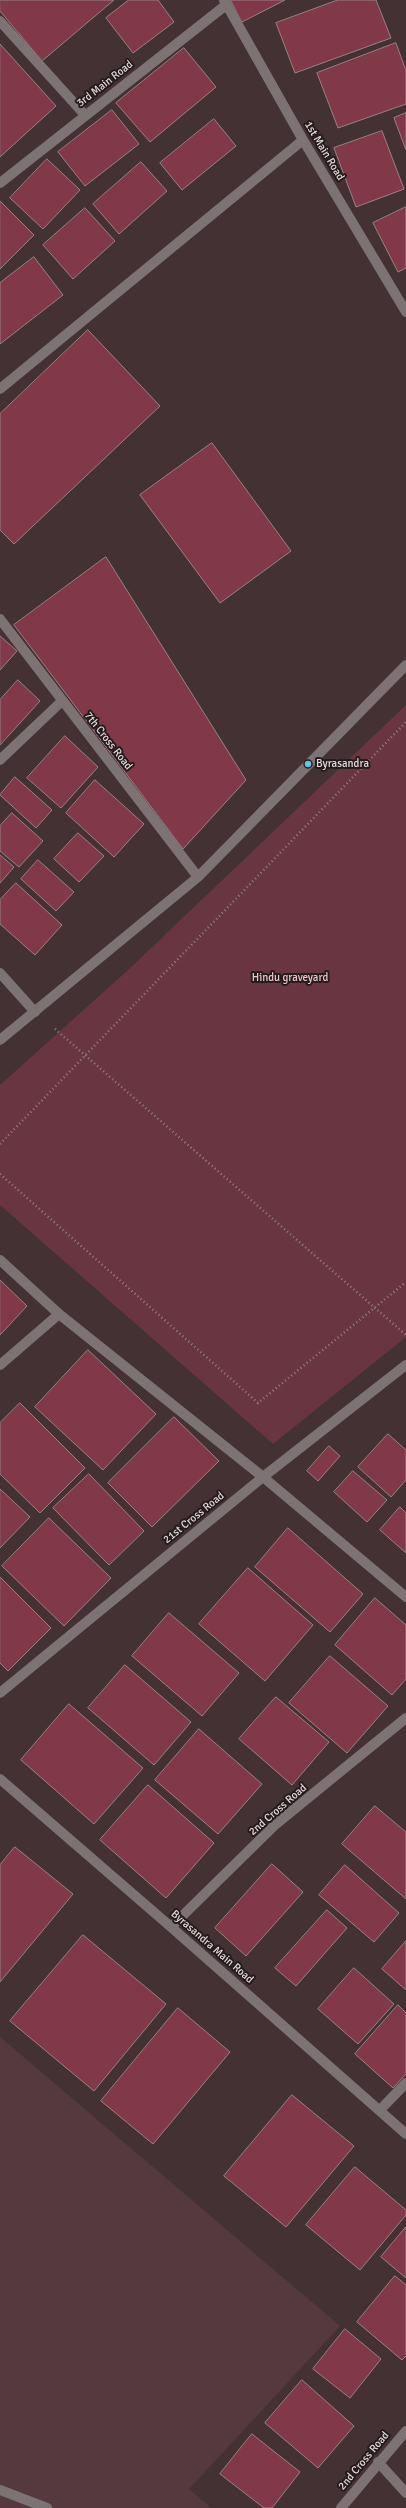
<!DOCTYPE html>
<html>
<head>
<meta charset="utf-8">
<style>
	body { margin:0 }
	canvas { display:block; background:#443134 }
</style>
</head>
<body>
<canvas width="406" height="2508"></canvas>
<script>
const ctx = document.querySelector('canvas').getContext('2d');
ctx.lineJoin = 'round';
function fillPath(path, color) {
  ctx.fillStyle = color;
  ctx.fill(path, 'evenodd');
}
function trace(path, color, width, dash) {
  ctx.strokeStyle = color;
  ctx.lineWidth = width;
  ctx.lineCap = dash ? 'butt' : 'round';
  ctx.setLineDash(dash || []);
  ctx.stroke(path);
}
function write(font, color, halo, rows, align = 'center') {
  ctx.font = font + ' Signika,sans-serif';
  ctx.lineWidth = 4;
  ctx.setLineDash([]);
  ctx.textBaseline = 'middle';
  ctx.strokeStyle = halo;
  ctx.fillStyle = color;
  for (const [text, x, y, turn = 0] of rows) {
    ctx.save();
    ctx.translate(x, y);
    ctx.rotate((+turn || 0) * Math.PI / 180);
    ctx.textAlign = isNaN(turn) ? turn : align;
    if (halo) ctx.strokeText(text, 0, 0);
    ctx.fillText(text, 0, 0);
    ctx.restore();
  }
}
const built = new Path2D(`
	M0 2037 340 2326 189 2489 211 2508H0Z`);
const green = new Path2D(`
	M406 705V1337L273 1444 0 1205V1085L127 971Z`);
const building = new Path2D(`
	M0 0H114L42 61 0 11Z
	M129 0H158L174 22 133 53 106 18Z
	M231 0H285L242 22Z
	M338 0H376L391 38 295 73 276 23Z
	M396 43 406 71V104L338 128 317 73Z
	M0 44 56 106 0 157Z
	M184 48 216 87 150 142 116 103Z
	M112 110 139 144 85 186 58 152Z
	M406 113V150L394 118Z
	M214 119 236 146 182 190 160 163Z
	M382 131 404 189 356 207 334 148Z
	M47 159 80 190 43 229 10 198Z
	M141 162 167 191 119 234 93 204Z
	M0 201 34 235 0 269Z
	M406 207V268L398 272 373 223Z
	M85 208 115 241 73 279 43 245Z
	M34 257 63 295 0 344V283Z
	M88 330 160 406 14 544 0 530V414Z
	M212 443 291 551 220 603 140 495Z
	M106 557 246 780 183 849 14 625Z
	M0 636 17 651 0 670Z
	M18 680 40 701 0 745V700Z
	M65 736 98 767 61 808 27 778Z
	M15 777 52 810 36 828 0 795Z
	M95 780 144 824 114 857 66 813Z
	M12 813 43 841 19 867 0 851V826Z
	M78 833 104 856 79 882 54 859Z
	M0 855 14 867 0 883Z
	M38 860 74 892 56 911 21 879Z
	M16 883 62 925 35 955 0 924V900Z
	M0 1280 27 1306 0 1335Z
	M88 1350 156 1414 103 1470 35 1407Z
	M20 1403 85 1468 40 1513 0 1474V1423Z
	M174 1417 219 1461 152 1527 108 1483Z
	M388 1434 406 1450V1480L391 1497 358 1467Z
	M329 1446 340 1456 318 1481 307 1471Z
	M353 1471 387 1500 367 1522 334 1492Z
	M89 1474 144 1531 109 1565 53 1508Z
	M0 1489 30 1517 0 1548Z
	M400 1507 406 1513V1553L380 1530Z
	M49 1518 111 1578 64 1626 2 1566Z
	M288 1528 363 1594 330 1632 255 1567Z
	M248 1568 313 1625 265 1681 199 1624Z
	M0 1577 51 1628 8 1671 0 1663Z
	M375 1598 406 1625V1679L392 1695 335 1645Z
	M169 1613 239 1673 202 1716 132 1656Z
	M330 1656 388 1706 347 1753 289 1703Z
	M125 1665 191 1722 154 1765 88 1708Z
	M276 1697 329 1742 292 1785 239 1739Z
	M69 1704 143 1768 94 1824 21 1760Z
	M199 1729 262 1784 218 1834 155 1780Z
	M148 1785 214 1843 166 1898 100 1840Z
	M375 1806 406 1832V1899L342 1844Z
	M15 1847 73 1894 0 1982V1865Z
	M272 1864 303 1892 246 1956 215 1928Z
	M345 1865 399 1913 374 1942 319 1895Z
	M327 1910 347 1928 296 1986 275 1968Z
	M83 1935 166 2004 94 2091 10 2021Z
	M406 1941V1990L382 1969Z
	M354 1968 394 2004 358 2044 318 2009Z
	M398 2005 406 2013V2074L393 2088 355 2054Z
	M178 2008 230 2052 153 2144 101 2101Z
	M292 2095 354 2146 286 2227 224 2176Z
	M355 2167 406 2210V2215L360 2270 306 2225Z
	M406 2227V2278L381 2257Z
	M395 2276 406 2285V2356L402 2360 357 2322Z
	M345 2329 381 2359 350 2398 313 2369Z
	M302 2380 354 2426 318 2468 265 2423Z
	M252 2434 300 2472 272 2508H264L220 2474Z`);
const path = new Path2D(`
	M55 1029 406 1335
	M0 1144 406 722
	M0 1174 258 1403 406 1282`);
const minor = new Path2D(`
	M224 0 303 140 406 312
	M0 21 85 115
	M0 183 226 5
	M0 389 303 140
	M0 619 198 877
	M0 760 62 701
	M0 973 35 1012
	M0 1040 198 877 406 665
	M0 1260 59 1314 263 1477 406 1597
	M0 1365 59 1314
	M0 1693 263 1477 406 1365
	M0 1779 171 1927 406 2134
	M171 1927 276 1824 406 1718
	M380 2110 406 2083
	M378 2462 406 2493
	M0 2490 47 2508
	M341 2508 406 2431`);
const markers = [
	[308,764,4,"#59c8e5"]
];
const streetNames = [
	["3rd Main Road",105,84,-38],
	["1st Main Road",324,151,59],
	["7th Cross Road",108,741,52],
	["21st Cross Road",194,1518,-39],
	["2nd Cross Road",278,1810,-41],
	["Byrasandra Main Road",212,1947,41],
	["2nd Cross Road",364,2461,-50]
];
const poiNames = [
	["Byrasandra",316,764]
];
const parkNames = [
	["Hindu graveyard",290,978]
];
fillPath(built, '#543a3e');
fillPath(green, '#693540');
fillPath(building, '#81394a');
trace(building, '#988184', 1);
trace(path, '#938285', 2.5, [1, 3]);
trace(minor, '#7d7374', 10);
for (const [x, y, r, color] of markers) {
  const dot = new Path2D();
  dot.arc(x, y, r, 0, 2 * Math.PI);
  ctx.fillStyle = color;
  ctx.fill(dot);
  trace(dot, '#241b1d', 1.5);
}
write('11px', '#e6d9db', '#241b1d', streetNames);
write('11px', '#e6d9db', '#241b1d', poiNames, 'left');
write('11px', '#f2c5cc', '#241b1d', parkNames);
</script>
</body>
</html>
